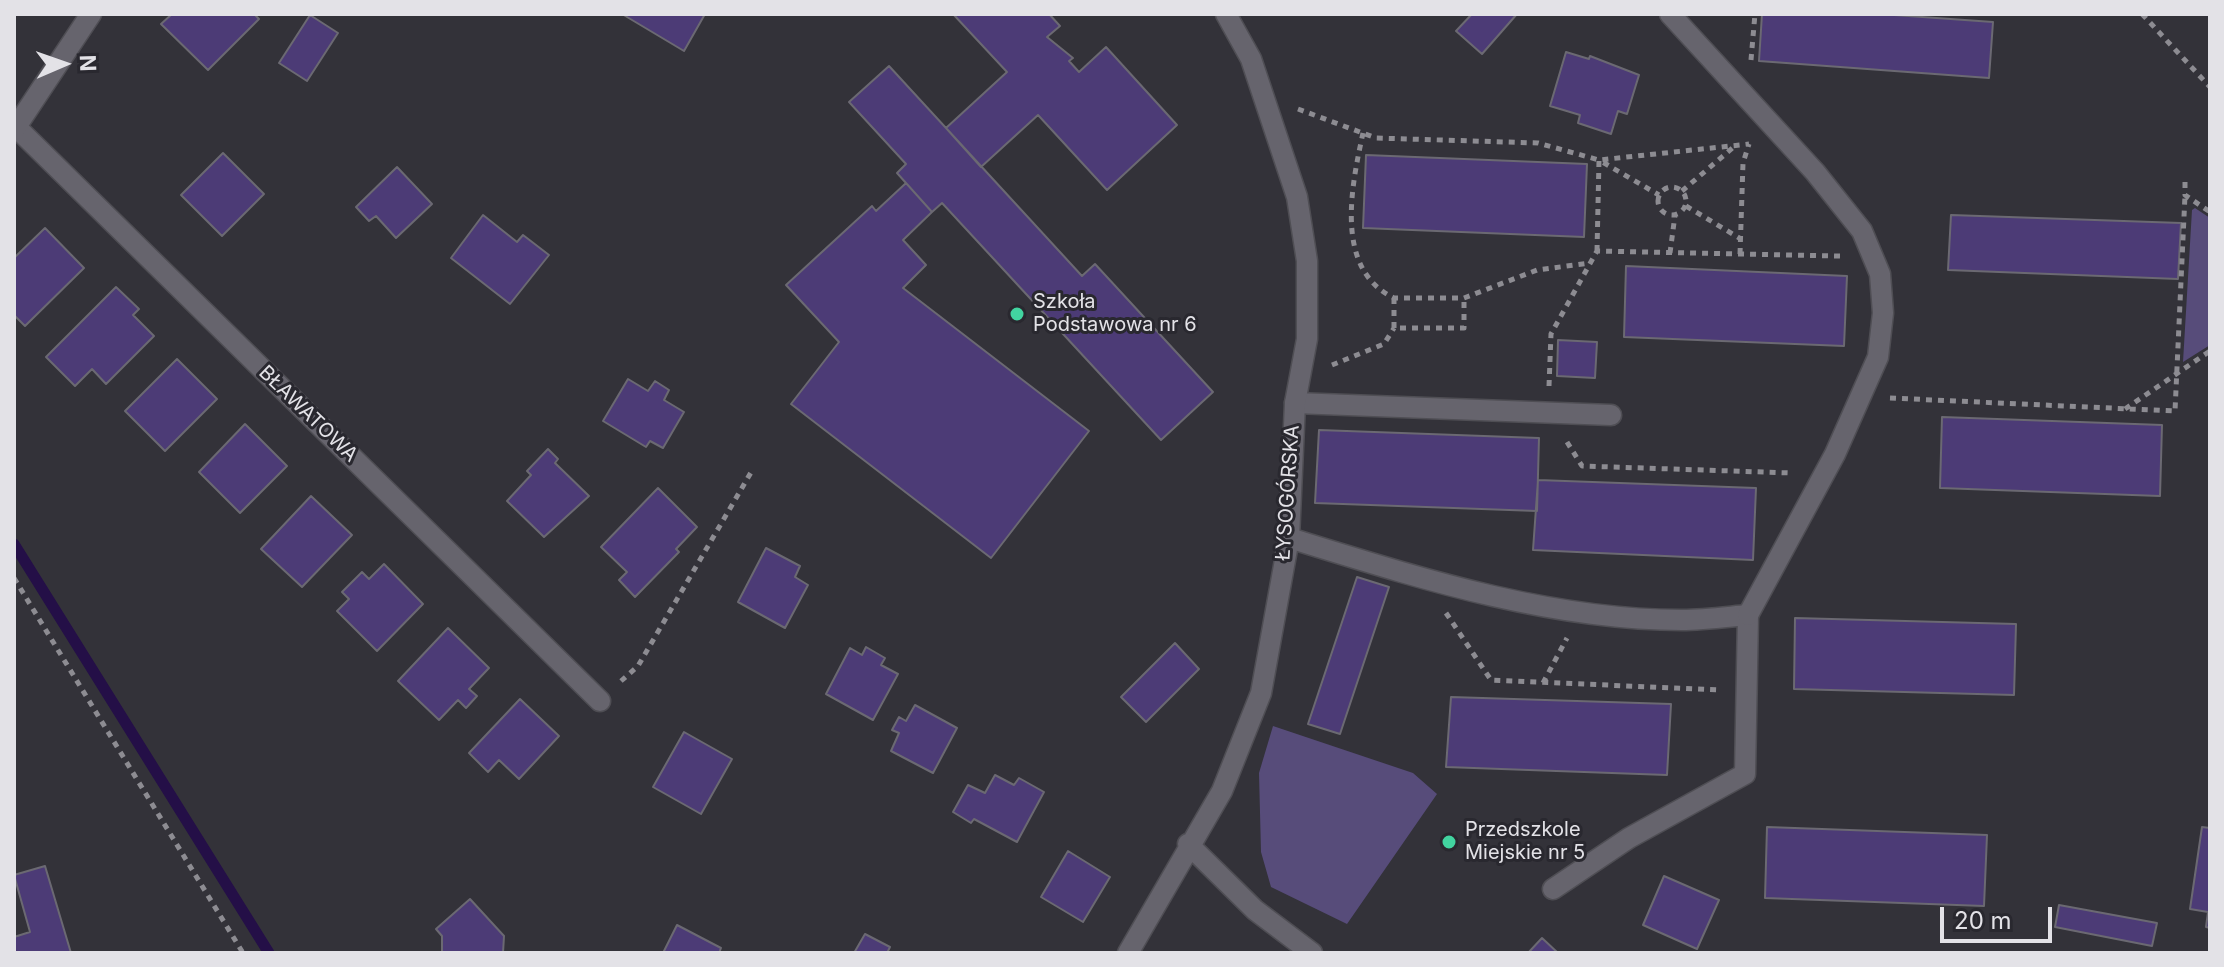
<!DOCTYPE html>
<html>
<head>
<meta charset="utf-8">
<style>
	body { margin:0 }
	#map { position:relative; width:2224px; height:967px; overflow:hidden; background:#333239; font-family:Inter,sans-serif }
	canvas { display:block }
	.frame { position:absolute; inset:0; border:16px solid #e3e2e7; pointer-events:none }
	.north { position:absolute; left:24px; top:24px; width:80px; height:80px; -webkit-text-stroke:6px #29282f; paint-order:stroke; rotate:88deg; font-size:22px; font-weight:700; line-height:32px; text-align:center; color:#e3e2e7 }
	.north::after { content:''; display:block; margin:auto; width:28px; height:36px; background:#e3e2e7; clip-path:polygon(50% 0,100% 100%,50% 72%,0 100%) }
	.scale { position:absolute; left:1940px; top:907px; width:112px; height:36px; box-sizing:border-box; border:4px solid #e3e2e7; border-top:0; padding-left:10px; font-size:24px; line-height:28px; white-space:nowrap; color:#e3e2e7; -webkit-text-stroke:6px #29282f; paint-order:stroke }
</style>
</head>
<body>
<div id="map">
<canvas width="2224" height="967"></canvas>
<div class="frame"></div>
<div class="north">N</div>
<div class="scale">20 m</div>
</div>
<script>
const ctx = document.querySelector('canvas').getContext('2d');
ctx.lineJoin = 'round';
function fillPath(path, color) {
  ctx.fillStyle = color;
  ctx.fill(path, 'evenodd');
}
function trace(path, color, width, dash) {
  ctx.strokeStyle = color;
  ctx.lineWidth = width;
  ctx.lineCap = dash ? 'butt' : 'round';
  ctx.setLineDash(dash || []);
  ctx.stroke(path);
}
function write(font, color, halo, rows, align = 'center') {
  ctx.font = font + ' Inter,sans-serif';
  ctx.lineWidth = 6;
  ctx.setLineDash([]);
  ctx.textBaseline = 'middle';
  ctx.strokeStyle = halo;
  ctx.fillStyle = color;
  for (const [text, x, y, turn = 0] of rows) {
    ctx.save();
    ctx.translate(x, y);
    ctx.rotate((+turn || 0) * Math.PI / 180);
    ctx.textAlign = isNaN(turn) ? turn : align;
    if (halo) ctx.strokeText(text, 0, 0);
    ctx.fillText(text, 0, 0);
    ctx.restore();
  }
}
const green = new Path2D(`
	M2195 208 2210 218V345L2183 362 2192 210Z
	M1273 726 1413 773 1437 794 1347 924 1271 887 1261 852 1259 773Z`);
const stream = new Path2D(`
	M14 544 269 953`);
const building = new Path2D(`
	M172 14H254L259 19 208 70 161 24Z
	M622 14H705L684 51Z
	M953 14H1049L1060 26 1047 37 1073 58 1069 61 1079 72 1106 47 1177 125 1107 190 1038 115 981 167 946 128 1007 72Z
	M1472 14H1517L1482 54 1456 31Z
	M1762 14H1880L1993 22 1989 78 1759 61Z
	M310 15 338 33 307 81 279 63Z
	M1566 52 1589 59 1590 56 1639 75 1627 114 1618 111 1611 134 1578 123 1580 115 1550 106Z
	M889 66 1082 276 1095 264 1213 392 1161 440 942 203 932 212 897 173 906 164 849 102Z
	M223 153 264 194 222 236 181 195Z
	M1366 155 1587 164 1584 237 1363 228Z
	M397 167 432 204 396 238 376 216 369 221 356 207Z
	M906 183 932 212 903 240 926 265 903 288 1089 431 991 558 791 404 839 342 786 285 872 206 876 211Z
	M483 215 517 242 523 235 549 255 510 304 451 258Z
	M1951 215 2181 223 2178 279 1948 270Z
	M45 228 84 268 25 326 14 315V258Z
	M1626 266 1847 276 1844 346 1624 337Z
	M116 287 139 309 133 315 154 336 106 384 92 369 75 386 46 357Z
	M1558 340 1597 342 1595 378 1557 376Z
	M177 359 217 399 165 451 125 411Z
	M628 379 648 391 655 381 669 390 664 400 684 412 663 448 650 441 646 447 603 421Z
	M1942 417 2162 425 2160 496 1940 488Z
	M245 424 287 466 240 513 199 472Z
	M1319 430 1539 438 1537 511 1315 503Z
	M548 449 558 459 555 463 589 496 544 537 507 501 531 475 527 471Z
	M1538 480 1756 488 1753 560 1533 550Z
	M658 488 697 527 676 549 679 552 635 597 619 580 627 572 601 547Z
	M311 496 352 535 302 587 261 549Z
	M766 548 800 566 795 577 808 585 785 628 738 602Z
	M384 564 423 604 377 651 337 611 349 599 342 592 362 572 369 579Z
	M1357 577 1389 587 1340 734 1308 724Z
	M1795 618 2016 624 2014 695 1794 689Z
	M448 628 489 668 469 689 477 696 466 708 458 700 439 720 398 681Z
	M1175 643 1199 669 1146 722 1121 697Z
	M866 647 885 658 881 665 898 674 873 720 826 694 850 648 862 655Z
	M1451 697 1671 704 1667 775 1446 767Z
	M520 699 559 736 519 779 499 760 488 772 469 753Z
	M915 705 957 728 933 773 891 751 899 733 892 730 899 717 906 721Z
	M684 732 732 759 701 814 653 787Z
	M995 775 1014 785 1019 778 1044 792 1017 842 974 819 971 823 953 812 968 785 985 793Z
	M1767 827 1987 835 1984 906 1765 898Z
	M2202 827 2210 828V928L2206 927 2208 912 2190 909Z
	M1068 851 1110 877 1083 922 1041 897Z
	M45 866 71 953H14V937L30 932 14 875Z
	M1664 876 1719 900 1697 949 1643 925Z
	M470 899 504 936 503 953H442V936L436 929Z
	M2059 905 2157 923 2152 946 2055 927Z
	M677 925 721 948 719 953H663Z
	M865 934 890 947 887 953H854Z
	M1542 938 1558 953H1528Z`);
const path = new Path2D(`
	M2142 14 2210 87
	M1751 60 1755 14
	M1298 109 1376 138 1538 143 1599 160 1749 144
	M1363 133C1352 184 1333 269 1394 298H1464L1537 270 1590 263
	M2185 182V195L2210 212
	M1658 201a14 14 0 1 1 28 0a14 14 0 1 1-28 0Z
	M1682 191 1736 145
	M1686 206 1741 239
	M1597 251 1599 160 1659 195
	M1670 253 1675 215
	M1740 254 1743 163 1749 144
	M1394 298V328H1464V298
	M1332 365 1384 344 1394 328
	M1549 386 1551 334 1597 251 1840 256
	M1890 398 2175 411 2185 195
	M2125 409 2210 351
	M1567 442 1582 466 1792 473
	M14 578 243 953
	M1446 613 1491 680 1720 690
	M621 681 638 666 753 469
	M1543 683 1567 638`);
const service = new Path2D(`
	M16 127 600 701
	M1295 403 1611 415
	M1289 538C1416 577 1548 620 1682 620 1704 620 1726 617 1748 615L1745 774 1629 838 1553 889`);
const minor = new Path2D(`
	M1670 14 1815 172 1862 231 1880 274 1883 313 1878 357 1835 454 1748 615
	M14 130 91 14
	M1188 844 1255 910 1312 953
	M1128 953 1222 791 1261 693 1289 538 1295 403 1307 339V261L1297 197 1251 59 1226 14`);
const markers = [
	[1017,314,8,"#42d4a0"],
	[1449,842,8,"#42d4a0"]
];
const poiNames = [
	["Szkoła",1033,302],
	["Podstawowa nr 6",1033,325],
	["Przedszkole",1465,830],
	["Miejskie nr 5",1465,853]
];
const streetNames = [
	["BŁAWATOWA",308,414,44],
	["ŁYSOGÓRSKA",1288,493,-86]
];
fillPath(green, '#574c7a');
trace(stream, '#240f47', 11);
fillPath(building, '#4c3b76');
trace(building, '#6b6972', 2);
trace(service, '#4f4e54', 23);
trace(minor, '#4f4e54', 23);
trace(path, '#8d8c92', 5, [6, 6]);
trace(service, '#66646d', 20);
trace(minor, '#66646d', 20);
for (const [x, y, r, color] of markers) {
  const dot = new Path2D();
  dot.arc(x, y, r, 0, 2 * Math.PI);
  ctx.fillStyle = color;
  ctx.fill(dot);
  trace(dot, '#29282f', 3);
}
write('20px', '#e3e2e7', '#29282f', poiNames, 'left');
write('20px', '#e3e2e7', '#29282f', streetNames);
</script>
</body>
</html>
